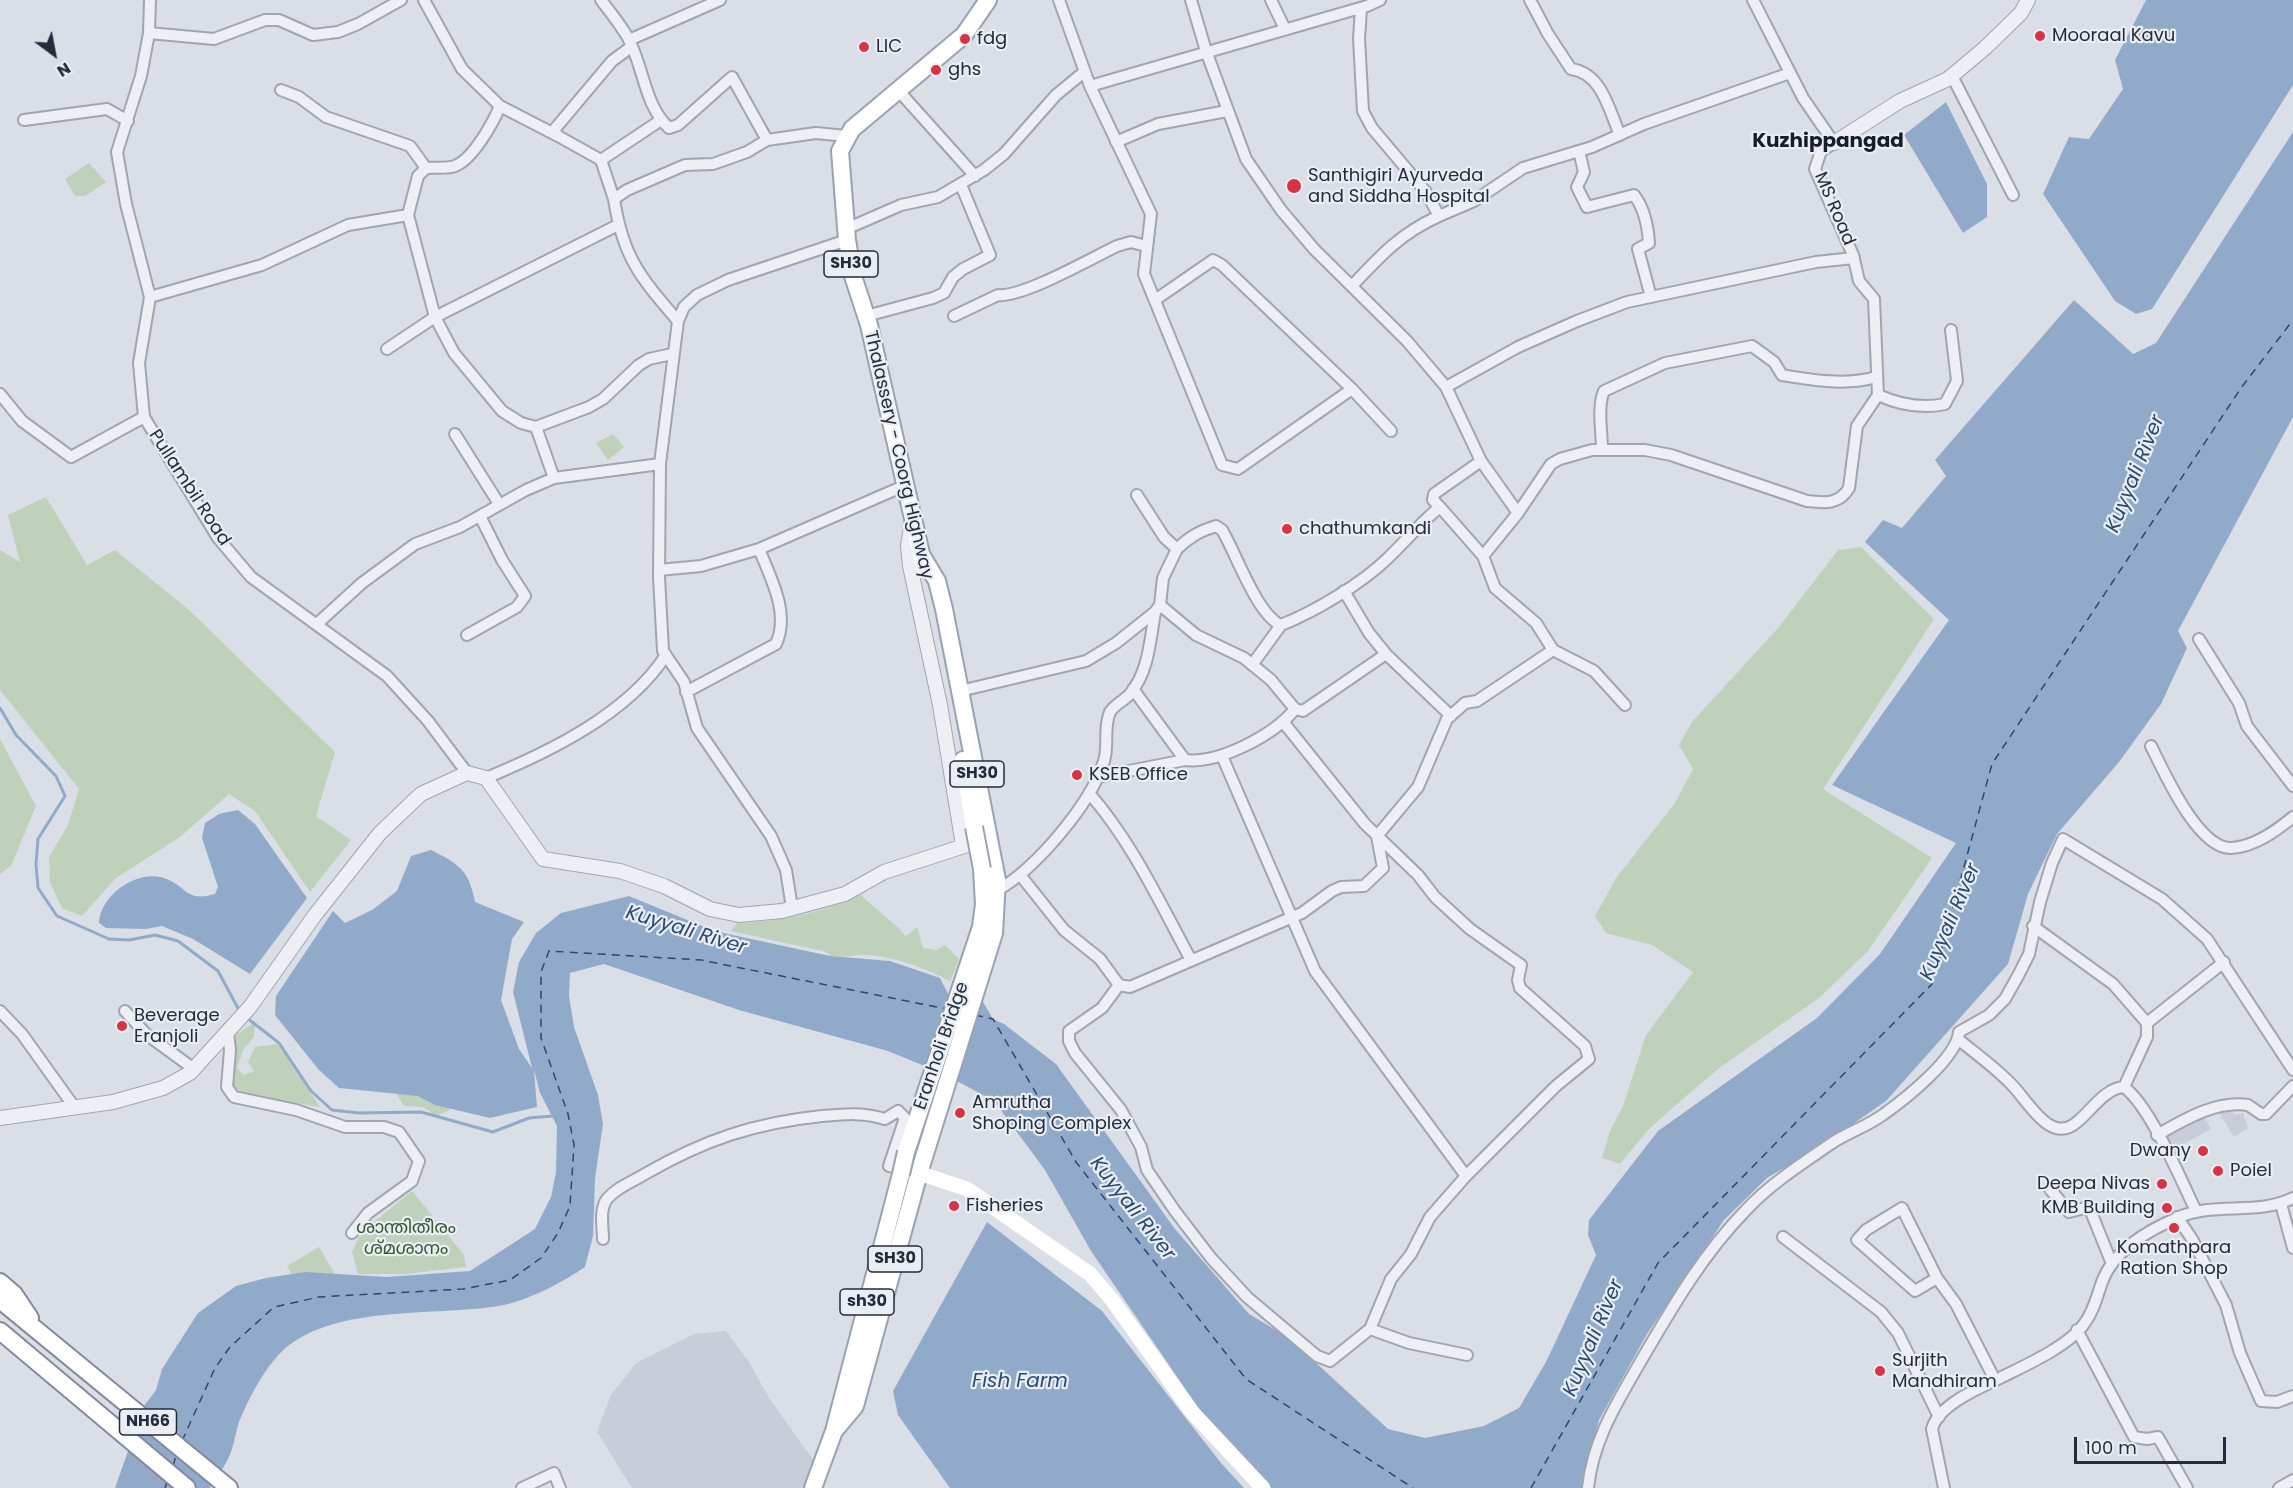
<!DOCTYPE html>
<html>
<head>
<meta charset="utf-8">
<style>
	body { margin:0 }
	#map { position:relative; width:2293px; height:1488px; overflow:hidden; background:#dadee6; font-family:Poppins,sans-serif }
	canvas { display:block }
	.north { position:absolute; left:24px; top:24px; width:60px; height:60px; -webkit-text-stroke:4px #e9edf4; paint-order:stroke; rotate:148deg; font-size:16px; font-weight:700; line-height:24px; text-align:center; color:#242b3d }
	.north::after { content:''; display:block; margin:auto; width:21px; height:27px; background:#242b3d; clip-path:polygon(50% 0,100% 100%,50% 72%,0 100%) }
	.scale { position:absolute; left:2074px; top:1437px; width:152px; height:27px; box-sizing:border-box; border:3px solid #242b3d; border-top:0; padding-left:8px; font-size:18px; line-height:21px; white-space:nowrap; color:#242b3d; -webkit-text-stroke:4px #e9edf4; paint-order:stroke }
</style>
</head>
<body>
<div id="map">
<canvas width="2293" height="1488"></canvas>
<div class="north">N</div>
<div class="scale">100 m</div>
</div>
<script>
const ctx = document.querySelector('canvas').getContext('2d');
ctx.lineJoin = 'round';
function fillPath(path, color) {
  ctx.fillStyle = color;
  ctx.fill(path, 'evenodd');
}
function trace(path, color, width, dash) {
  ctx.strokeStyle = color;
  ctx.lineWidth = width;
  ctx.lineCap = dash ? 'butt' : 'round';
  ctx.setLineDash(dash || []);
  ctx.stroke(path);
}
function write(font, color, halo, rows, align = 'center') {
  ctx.font = font + ' Poppins,"Noto Sans Malayalam",sans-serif';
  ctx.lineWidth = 4.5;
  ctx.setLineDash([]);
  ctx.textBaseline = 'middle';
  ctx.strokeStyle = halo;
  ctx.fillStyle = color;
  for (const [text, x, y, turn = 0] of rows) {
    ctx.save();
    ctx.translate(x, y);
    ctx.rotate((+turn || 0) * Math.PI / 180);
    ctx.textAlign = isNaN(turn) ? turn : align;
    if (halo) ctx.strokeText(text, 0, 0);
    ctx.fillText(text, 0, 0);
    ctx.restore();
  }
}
const built = new Path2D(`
	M2231 1107 2234 1115 2243 1113 2248 1128 2234 1137 2218 1111Z
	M2203 1114 2211 1129 2171 1151 2162 1136Z
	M726 1331 749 1362 769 1398 814 1461 806 1488H632L597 1432 611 1395 636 1363 694 1334Z`);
const green = new Path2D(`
	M89 163 106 182 85 196H75L65 179Z
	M613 434 624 447 608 460 596 443Z
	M46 497 87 565 115 550 188 609 335 752 316 816 351 840 310 892 255 811 229 794 180 837 116 878 82 916 62 908 50 882 49 857 68 825 79 789 0 690V550L20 562 8 515Z
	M1861 547 1934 619 1823 789 1932 858 1868 951 1819 998 1722 1066 1685 1097 1649 1129 1620 1164 1602 1158 1610 1131 1623 1106 1646 1035 1693 972 1652 945 1606 933 1595 916 1616 878 1675 803 1693 769 1679 745 1692 722 1779 627 1838 550Z
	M0 739 36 806 11 866 0 874Z
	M861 895C876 910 892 920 906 936L917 927 923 948 936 950 945 945 959 959 950 981C929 969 882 952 858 955 848 957 840 957 830 956L827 952 731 931 737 923C781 922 821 912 861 895Z
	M255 1022 254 1037 243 1050 237 1068 244 1075 254 1071 248 1062 255 1047 278 1044 320 1107 252 1096 220 1083 231 1038Z
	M387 1079 437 1090 450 1110 436 1116 423 1107 404 1106Z
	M412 1191 464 1255 466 1267 406 1274H358L352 1252 359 1237 374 1222Z
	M319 1247 335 1274H292L287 1266Z`);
const water = new Path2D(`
	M2146 0H2293V85L2152 309 2136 314 2115 301 2043 194 2069 137 2089 139 2123 89 2115 60Z
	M1946 102 1987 184V217L1963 233 1904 135Z
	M2293 132V417L2178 631 2187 648 2161 704 2119 762 2057 834 2028 894 2008 964 1886 1101 1827 1142 1767 1178 1724 1220 1647 1334 1599 1420 1582 1488H1271L1208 1422 1091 1251 1045 1170 994 1101 944 1074 888 1051 739 1010 604 964 570 973 569 996 574 1027 598 1095 603 1124 595 1178 593 1236 585 1267C563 1282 531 1299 504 1305 437 1318 323 1301 275 1359 261 1375 247 1402 239 1422 235 1434 234 1446 229 1457 224 1468 216 1478 210 1488H115L144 1406 156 1390 162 1369 198 1313 236 1286 266 1278 305 1272 387 1277 470 1271 535 1229 551 1197 556 1172 557 1126 540 1093 534 1070 537 1107 490 1118 435 1105 418 1096 339 1088 319 1070 275 1015 276 996 333 911 345 923 372 910 397 891 411 856 431 850C459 864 469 870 475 902L524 922 512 939 501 1000 519 1049 532 1068 513 992 519 962 536 933 561 913 629 896 714 931 830 956 890 961 940 978 950 998 983 1002 993 1019 1004 1024 1056 1064 1175 1229 1249 1314 1289 1338 1388 1429 1425 1438 1484 1426 1519 1408 1546 1362 1596 1255 1588 1235 1589 1220 1658 1131 1817 1018 1880 954 1956 843 1832 785 1949 620 1865 542 1883 520 1902 528 1946 476 1935 460 2074 300 2133 354 2156 343Z
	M238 810 255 824 307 898 250 974 193 939 162 926 146 929 106 928 99 923C100 895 137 869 164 878 186 885 185 903 215 894L218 887 202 838 205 823 219 814Z
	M987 1222 1102 1311 1221 1463 1244 1488H950L898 1415 893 1391Z`);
const stream = new Path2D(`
	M0 708 16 735 56 776 65 796 38 839 36 864 38 888 57 916 109 939 129 940 155 935 178 941 218 971 240 1012
	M247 1018 279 1043 311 1091 332 1110 359 1113 421 1112 493 1132 529 1118 553 1116`);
const ferry = new Path2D(`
	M975 1015 993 1019 1076 1162 1246 1379 1413 1488
	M182 1441 215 1368 230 1347 274 1307 319 1297 463 1289 510 1280 541 1258 558 1233 570 1206 574 1145 568 1114 541 1038V972L549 951 701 960 947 1009
	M173 1466 176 1456
	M165 1488 167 1482
	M1531 1488 1658 1263 1932 984 1992 764 2241 388 2293 320`);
const minor = new Path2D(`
	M150 0 149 33 141 76 117 152 126 204 150 297 139 363 144 417 218 538 251 577 387 676 428 721 467 773
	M424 0 462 69 500 106C493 123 473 159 455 166 447 169 435 167 426 168L418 176 408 215 435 317 454 353 502 411 521 423 536 427 589 407 603 399 639 365 649 359 672 354
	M601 0C610 12 621 25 628 38 644 67 644 105 669 128L678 125 732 77 767 140 816 133 846 136
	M1059 0 1090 86 1367 6 1380 0
	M1191 0 1206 51 1246 159 1281 210 1314 249 1407 341 1446 387 1481 461 1518 513
	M1271 0 1285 29
	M1530 0 1548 34 1571 69C1602 73 1609 110 1620 135
	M1753 0 1803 98 1834 143 1821 151 1815 169 1853 255 1859 281 1874 299 1878 395C1898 404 1922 409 1945 404L1957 381 1951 330
	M1361 8 1359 39 1363 111 1372 128 1426 192 1439 216 1474 201 1523 168 1592 147 1644 124 1790 73
	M149 33 214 39 265 20H279L313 35 338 32 358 24 401 0
	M629 40 720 0
	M1952 76 2013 195
	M1090 86 1151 214 1144 274 1222 465 1238 469 1352 389 1391 431
	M281 90 299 97 326 117 410 146 426 168
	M898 90 975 176
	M500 106 558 136
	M24 120 107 109 128 121
	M767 140 747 152 713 164 685 165 627 190 614 199C623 258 641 278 678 321L660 464 659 577 663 651 684 682 697 728 771 836 786 870 792 908
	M1116 142 1158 124 1227 111
	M1579 151 1584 172 1577 187 1587 207 1634 195C1644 208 1648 227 1649 243L1638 249 1651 297
	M601 160 661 120
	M614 199 601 160 558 136 554 130 612 61 631 47
	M846 229 901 205 938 197 984 170 1004 154 1056 95 1084 72
	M1352 286C1380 256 1401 233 1439 216
	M150 297 262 265 348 225 408 215
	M1155 300 1213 260 1222 265 1352 389
	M866 316 933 298 944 293 953 277 963 269 990 255 961 185
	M954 316 998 295C1022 298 1092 258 1117 246L1131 242 1146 246
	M678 321 684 307 697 295 728 280 847 240
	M387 349 435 317 618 225
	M1446 387 1518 347 1577 321 1627 302 1816 262 1854 258
	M0 394 22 421 71 457 144 417
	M536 427 554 478
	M455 434 499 504
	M1602 449C1602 431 1597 407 1604 391L1665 363 1752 346 1774 362 1782 375C1812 380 1846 386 1876 377
	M1177 549C1189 537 1200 531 1216 526L1222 530C1236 553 1257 615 1281 625 1314 612 1361 584 1387 559 1405 542 1420 523 1440 507L1433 500 1434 494 1481 461
	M1483 556 1518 513 1551 464 1560 459 1592 450H1645L1671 455 1807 501C1824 503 1839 505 1849 488L1857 426 1878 395
	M659 570 701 566 759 549 906 485
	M1344 591 1369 633 1386 654
	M1160 605 1196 635 1244 658 1271 680 1295 709 1303 711 1386 654 1451 716
	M318 623 362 583 415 544 460 527 526 490 554 478 660 464
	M467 635 517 607 525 596 502 560 480 516
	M2199 639 2239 703 2247 726 2293 786
	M1553 650 1594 671 1625 705
	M1252 665 1281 625
	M1133 689 1185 760
	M960 691 1086 661 1116 643 1155 612
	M686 692 776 644C790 613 771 579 759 549
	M2151 746C2164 772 2198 849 2231 848 2254 847 2276 831 2293 817
	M1222 756 1315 971 1466 1176
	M1098 777 1185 760C1219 764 1274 735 1295 709
	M486 778C549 752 628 714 666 655
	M1089 793C1132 842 1160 903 1191 960
	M1021 876 1064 930 1100 959 1119 985 1130 987 1302 913 1332 891 1341 887 1364 886 1383 868 1377 836 1418 787 1447 719 1465 703 1477 701 1553 650 1536 623 1495 588 1483 556 1440 507
	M998 890C1036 868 1091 804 1104 761 1109 745 1103 728 1110 712 1114 705 1125 700 1130 694 1149 671 1150 640 1155 612L1160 605 1163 578 1177 549 1164 537 1137 495
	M2033 926 2113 984 2147 1023V1037L2124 1087
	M1119 985 1102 1008 1069 1031V1041L1075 1053 1121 1110 1141 1147 1147 1170 1175 1211 1211 1258 1247 1297 1317 1356 1330 1361 1370 1329 1391 1279 1411 1254 1430 1217 1466 1176 1556 1086 1589 1059 1585 1046 1520 988 1518 980 1521 965 1470 929 1435 897 1418 875 1365 824 1284 723
	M0 1011 22 1034 75 1108
	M125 1011 146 1034 194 1069
	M2147 1023 2224 962
	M228 1033 230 1050 227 1087 234 1097 296 1110 345 1127H384L399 1132 419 1161 412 1181 368 1213 352 1233
	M1958 1039C1976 1054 1996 1068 2011 1084 2027 1099 2050 1146 2077 1122 2091 1111 2105 1088 2124 1087 2150 1106 2181 1180 2196 1211
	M2157 1135C2184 1120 2216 1100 2248 1105L2261 1114H2266L2293 1086
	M2050 1189 2069 1212 2089 1207 2112 1264
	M2281 1204 2293 1248
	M2177 1217 2192 1239 2226 1305 2240 1353 2261 1401 2277 1402 2293 1396
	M1783 1237 1881 1312 1898 1333 1939 1417
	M603 1239C603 1226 599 1210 607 1199 617 1187 632 1182 645 1174 704 1140 754 1123 822 1116 845 1114 863 1112 885 1119L898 1111 905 1118 889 1166 907 1170
	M1937 1278 1915 1291 1857 1240 1866 1230 1902 1208 1937 1278 1956 1304 1995 1380
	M1370 1329 1409 1343 1467 1355
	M2077 1330 2134 1437 2147 1439 2158 1437 2187 1488
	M522 1488 554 1473 560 1488
	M1588 1488C1593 1439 1618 1401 1642 1359 1673 1306 1703 1254 1746 1210 1770 1184 1803 1163 1832 1143 1849 1132 1868 1126 1884 1114 1905 1099 1957 1058 1959 1032L1989 1015 2005 999 2019 974 2029 954 2040 902 2052 863 2063 839 2162 899 2207 939 2293 1070
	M1944 1488 1932 1429C1938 1405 1979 1388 2000 1378 2024 1366 2069 1346 2084 1324 2094 1311 2097 1296 2102 1282 2114 1250 2147 1231 2177 1218 2214 1201 2258 1216 2293 1198
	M2279 1488 2293 1480`);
const tertiary = new Path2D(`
	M1834 143 1900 101 1948 79 1985 48 2021 13 2028 0
	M912 522 908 546 910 566 940 705 963 845
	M0 1118 113 1102 163 1088 190 1073 250 1007 315 915 380 833 421 794 467 773 486 778 543 859 620 871 664 886 710 909 739 915 782 911 845 894 884 872 986 839`);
const secondary = new Path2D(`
	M919 1173 967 1189 1090 1274 1113 1301 1192 1412 1263 1488`);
const primary = new Path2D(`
	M924 567 869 325 853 276 847 240 840 151 852 129 964 35 988 0
	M963 760 974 827
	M906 1152 981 927 984 904 982 869
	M834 1431 855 1406 919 1173 994 933 997 880 944 609 937 581 922 556
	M813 1488 834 1431 901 1174`);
const trunk = new Path2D(`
	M0 1282 14 1294 30 1318
	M0 1300 229 1488
	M0 1331 187 1488`);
const primaryBridge = new Path2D(`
	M974 827 982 869
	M901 1174 906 1152`);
const markers = [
	[2040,36,6,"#d83342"],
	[965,39,6,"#d83342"],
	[864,47,6,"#d83342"],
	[936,70,6,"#d83342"],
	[1294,186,8,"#d83342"],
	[1287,529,6,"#d83342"],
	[1077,775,6,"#d83342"],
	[122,1026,6,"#d83342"],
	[960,1113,6,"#d83342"],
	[2203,1151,6,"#d83342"],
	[2218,1171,6,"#d83342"],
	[2162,1184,6,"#d83342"],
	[954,1206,6,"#d83342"],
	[2167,1208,6,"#d83342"],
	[2174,1228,6,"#d83342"],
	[1880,1371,6,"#d83342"]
];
const shields = [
	[851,264,54],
	[977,774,54],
	[895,1259,54],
	[867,1302,54],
	[148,1422,57]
];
const shieldNames = [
	["SH30",851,264],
	["SH30",977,774],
	["SH30",895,1259],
	["sh30",867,1302],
	["NH66",148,1422]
];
const poiNames = [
	["Mooraal Kavu",2052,36],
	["fdg",977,39],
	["LIC",876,47],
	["ghs",948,70],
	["Santhigiri Ayurveda",1308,176],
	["and Siddha Hospital",1308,197],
	["chathumkandi",1299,529],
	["KSEB Office",1089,775],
	["Beverage",134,1016],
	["Eranjoli",134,1037],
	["Amrutha",972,1103],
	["Shoping Complex",972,1124],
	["Dwany",2191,1151,"right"],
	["Poiel",2230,1171],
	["Deepa Nivas",2150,1184,"right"],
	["Fisheries",966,1206],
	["KMB Building",2155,1208,"right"],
	["Komathpara",2174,1248,"center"],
	["Ration Shop",2174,1269,"center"],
	["Surjith",1892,1361],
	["Mandhiram",1892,1382]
];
const streetNames = [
	["MS Road",1834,209,67],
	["Thalassery - Coorg Highway",898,455,77],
	["Pullambil Road",189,488,57],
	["Eranholi Bridge",942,1046,-71]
];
const parkNames = [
	["ശാന്തിതീരം",406,1228],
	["ശ്മശാനം",406,1249]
];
const neighbourhoodNames = [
	["Kuzhippangad",1828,142]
];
const waterNames = [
	["Kuyyali River",2136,474,-68],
	["Kuyyali River",1951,922,-67],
	["Kuyyali River",686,931,17],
	["Kuyyali River",1132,1209,52],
	["Kuyyali River",1594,1338,-67],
	["Fish Farm",1020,1382]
];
fillPath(built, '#c8cdd9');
fillPath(green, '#bfd1bb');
fillPath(water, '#92aaca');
trace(stream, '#92aaca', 3);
trace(ferry, '#2b4774', 1.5, [8, 6]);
trace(minor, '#a0a5b0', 14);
trace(tertiary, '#a0a5b0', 16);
trace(primary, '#99a2b3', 20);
trace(trunk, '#818a9e', 20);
trace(minor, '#edeff5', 10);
trace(tertiary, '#edeff5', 14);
trace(secondary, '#fff', 15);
trace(primary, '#fff', 16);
trace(trunk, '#fff', 16);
trace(primaryBridge, '#99a2b3', 20, []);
trace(primaryBridge, '#fff', 16);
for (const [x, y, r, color] of markers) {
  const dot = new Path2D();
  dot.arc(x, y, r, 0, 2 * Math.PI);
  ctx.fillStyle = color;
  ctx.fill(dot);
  trace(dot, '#e9edf4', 2);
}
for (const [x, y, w] of shields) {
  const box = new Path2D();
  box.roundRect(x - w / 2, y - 13, w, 26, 4.5);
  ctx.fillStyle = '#e9edf4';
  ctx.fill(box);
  trace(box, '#242b3d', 1.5);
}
write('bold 16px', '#242b3d', null, shieldNames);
write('18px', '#242b3d', '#e9edf4', poiNames, 'left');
write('18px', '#242b3d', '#e9edf4', streetNames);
write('18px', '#355a30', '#e9edf4', parkNames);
write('bold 20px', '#161d2d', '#e9edf4', neighbourhoodNames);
write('italic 20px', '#2b4774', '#e9edf4', waterNames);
</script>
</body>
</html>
